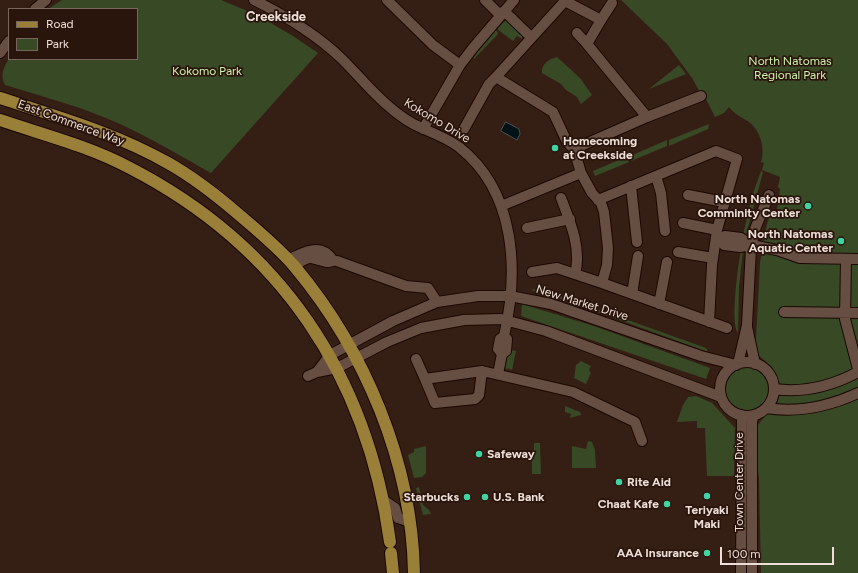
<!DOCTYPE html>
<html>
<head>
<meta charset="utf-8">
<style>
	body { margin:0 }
	#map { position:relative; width:858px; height:573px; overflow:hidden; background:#351f15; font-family:Figtree,sans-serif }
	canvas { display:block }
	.legend { position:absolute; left:8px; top:8px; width:130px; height:52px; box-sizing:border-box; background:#2a150c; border:1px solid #78655d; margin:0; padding:5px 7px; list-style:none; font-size:12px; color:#edded7 }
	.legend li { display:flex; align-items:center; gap:8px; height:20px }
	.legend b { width:20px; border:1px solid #78655d }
	.scale { position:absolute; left:720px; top:547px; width:114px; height:18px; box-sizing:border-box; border:2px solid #edded7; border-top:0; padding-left:5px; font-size:12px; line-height:14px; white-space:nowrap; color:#edded7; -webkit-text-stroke:3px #2a150c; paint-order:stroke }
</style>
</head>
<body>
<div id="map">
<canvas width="858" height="573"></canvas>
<ul class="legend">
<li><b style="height:5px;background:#997f38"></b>Road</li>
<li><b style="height:11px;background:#384926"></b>Park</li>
</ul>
<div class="scale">100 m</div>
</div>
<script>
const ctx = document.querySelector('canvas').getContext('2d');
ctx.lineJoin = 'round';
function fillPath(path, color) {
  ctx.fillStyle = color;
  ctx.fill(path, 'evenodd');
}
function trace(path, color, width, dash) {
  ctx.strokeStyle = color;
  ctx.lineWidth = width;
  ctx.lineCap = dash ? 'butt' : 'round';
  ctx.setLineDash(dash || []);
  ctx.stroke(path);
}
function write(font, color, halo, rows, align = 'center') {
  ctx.font = font + ' Figtree,sans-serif';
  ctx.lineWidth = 3.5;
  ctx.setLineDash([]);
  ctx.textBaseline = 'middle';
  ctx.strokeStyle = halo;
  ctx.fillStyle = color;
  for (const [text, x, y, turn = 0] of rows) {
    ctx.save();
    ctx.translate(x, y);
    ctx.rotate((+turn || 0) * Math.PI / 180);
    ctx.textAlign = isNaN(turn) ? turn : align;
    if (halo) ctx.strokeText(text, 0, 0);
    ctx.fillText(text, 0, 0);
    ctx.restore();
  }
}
const green = new Path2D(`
	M62 0H221L257 15 293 36 318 53 211 173C181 156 152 139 120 124 83 107 44 97 5 85 0 75 3 69 9 58L137 59V9H48Z
	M621 0H858V573H761L759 478 755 447 757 426 777 402 780 385 772 367 757 354 755 341 756 338 760 263 767 224 770 215 777 210 780 189 778 187 780 177 762 170 764 163 761 162C765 149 761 131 749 122 742 117 735 115 729 107L724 113 715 117 706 99H704L692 78 667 44Z
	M506 20 522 35V39L517 36 513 41 497 29Z
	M496 30 498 34 474 59 473 57Z
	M557 57 580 78 592 95 581 104 577 97 566 90 561 84 542 73C541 64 549 59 557 57Z
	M679 65 686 74 649 89Z
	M709 124 708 129 669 146V140Z
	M667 140V146L631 161 628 157Z
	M626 157 629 162 595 176 593 171Z
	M761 171 763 172 746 235H743L752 196Z
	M741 250H743L739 287 738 333C730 323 738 265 741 250Z
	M533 289 552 293 706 348 708 352 556 297 531 290Z
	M522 304 594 326 710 368 706 379 521 316Z
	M510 350 516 351 512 370 508 368 507 370C502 362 506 357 510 350Z
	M581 361 591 366 589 370 591 373 586 384 574 378 576 365Z
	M725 389a22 22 0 1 1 44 0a22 22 0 1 1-44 0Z
	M696 396 712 403 735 428 734 476H707L705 428H697V421L677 422 683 405 688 397Z
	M565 406 580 412 581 415 570 418 571 414 565 412Z
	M588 441 592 442 595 450 596 468H572V446L586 449Z
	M534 443H540L541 474H532V450H534Z
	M426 446V473L422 477 414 478 408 455 414 452V449Z
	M419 487 423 505 429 510 431 514 423 515 416 488Z`);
const water = new Path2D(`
	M506 122 519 129 520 134 517 140 501 131Z`);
const minor = new Path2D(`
	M254 0C286 16 316 34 342 59 357 74 370 90 386 104 397 114 411 124 424 129 436 134 448 139 459 147 516 192 519 271 504 336L500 339 498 349 502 354 506 351 507 339 504 336
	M387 0 433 45 460 65
	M485 0 500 15
	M35 9 46 0
	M504 11 531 37
	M577 33 587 44
	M0 53 9 41
	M496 77 565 1 601 20 612 3
	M647 117 701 96
	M423 129 460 65 473 48 514 0
	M464 129 489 84 496 77 553 112 567 142 574 149 581 173 501 206
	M574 149 647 117 587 44 601 20
	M581 173 592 193 601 203 604 212 608 248 607 265 602 283 727 328
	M656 176 661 193 665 231
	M631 186 637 242
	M688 195 724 202
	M561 198C570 221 582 249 575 274
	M598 200 716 151 737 159 717 230 712 265 709 322
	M683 223 717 230
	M527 228 570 219
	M716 239 720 240 724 245 740 247 751 245
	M720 240 725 236 741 238 751 245 777 250 800 258 858 259
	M678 252 713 258
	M846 259 845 319 858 369
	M288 260C303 252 322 242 333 261
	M294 266C312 254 308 258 327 262 331 262 333 260 337 261L406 286 428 288 437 302
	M532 272 557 268 602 283
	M632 294 638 256
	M659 304 667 262
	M784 312 858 313
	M747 327 755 364
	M416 359 425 379
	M720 389a27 27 0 1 1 54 0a27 27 0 1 1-54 0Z
	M738 364 747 325 751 248 755 229 769 195
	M482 371 479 395 475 399 435 403 425 379 482 371 573 392 635 422 642 441
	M317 372 330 355 393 321 437 302 478 296H510L551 304 701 356 736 365
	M498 374 502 354
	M308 376 317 372 337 368 387 342 421 328 464 320 501 319 546 331 721 397
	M774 389C803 393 832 386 858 372
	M766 408C797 413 830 406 858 393
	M383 500 395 508 398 518 410 522
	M741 573 742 415
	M752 573V421L754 415`);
const major = new Path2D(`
	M0 98C58 117 115 133 168 163 193 177 216 195 237 213 257 230 278 247 295 267 365 351 412 462 414 573
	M0 120C44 135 89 146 130 168 281 246 367 375 390 542
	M391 553 393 573`);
const markers = [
	[555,148,4,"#3ed4a3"],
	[808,206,4,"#3ed4a3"],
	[841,241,4,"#3ed4a3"],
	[479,454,4,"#3ed4a3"],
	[619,482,4,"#3ed4a3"],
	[707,496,4,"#3ed4a3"],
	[467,497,4,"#3ed4a3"],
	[485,497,4,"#3ed4a3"],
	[667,504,4,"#3ed4a3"],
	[707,553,4,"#3ed4a3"]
];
const parkNames = [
	["North Natomas",790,61],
	["Regional Park",790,75],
	["Kokomo Park",207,71]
];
const streetNames = [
	["Kokomo Drive",437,121,31],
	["East Commerce Way",71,123,20],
	["New Market Drive",582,303,17],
	["Town Center Drive",739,482,-90]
];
const poiNames = [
	["Homecoming",563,141,"left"],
	["at Creekside",563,155,"left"],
	["North Natomas",800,199],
	["Comminity Center",800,213],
	["North Natomas",833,234],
	["Aquatic Center",833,248],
	["Safeway",487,454,"left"],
	["Rite Aid",627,482,"left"],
	["Starbucks",459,497],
	["U.S. Bank",493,497,"left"],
	["Chaat Kafe",659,504],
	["Teriyaki",707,510,"center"],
	["Maki",707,524,"center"],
	["AAA Insurance",699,553]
];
const neighbourhoodNames = [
	["Creekside",276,17]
];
fillPath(green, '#384926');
fillPath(water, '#011216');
trace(water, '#484f50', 1);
trace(minor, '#1b0802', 12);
trace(major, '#1b0802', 14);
trace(minor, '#674e42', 10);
trace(major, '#997f38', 12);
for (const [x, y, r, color] of markers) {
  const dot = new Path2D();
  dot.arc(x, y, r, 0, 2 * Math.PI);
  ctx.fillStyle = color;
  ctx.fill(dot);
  trace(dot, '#2a150c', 1.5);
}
write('12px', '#cdf1ab', '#2a150c', parkNames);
write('12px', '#edded7', '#2a150c', streetNames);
write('bold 12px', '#edded7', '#2a150c', poiNames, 'right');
write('bold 13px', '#edded7', '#2a150c', neighbourhoodNames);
</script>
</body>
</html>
